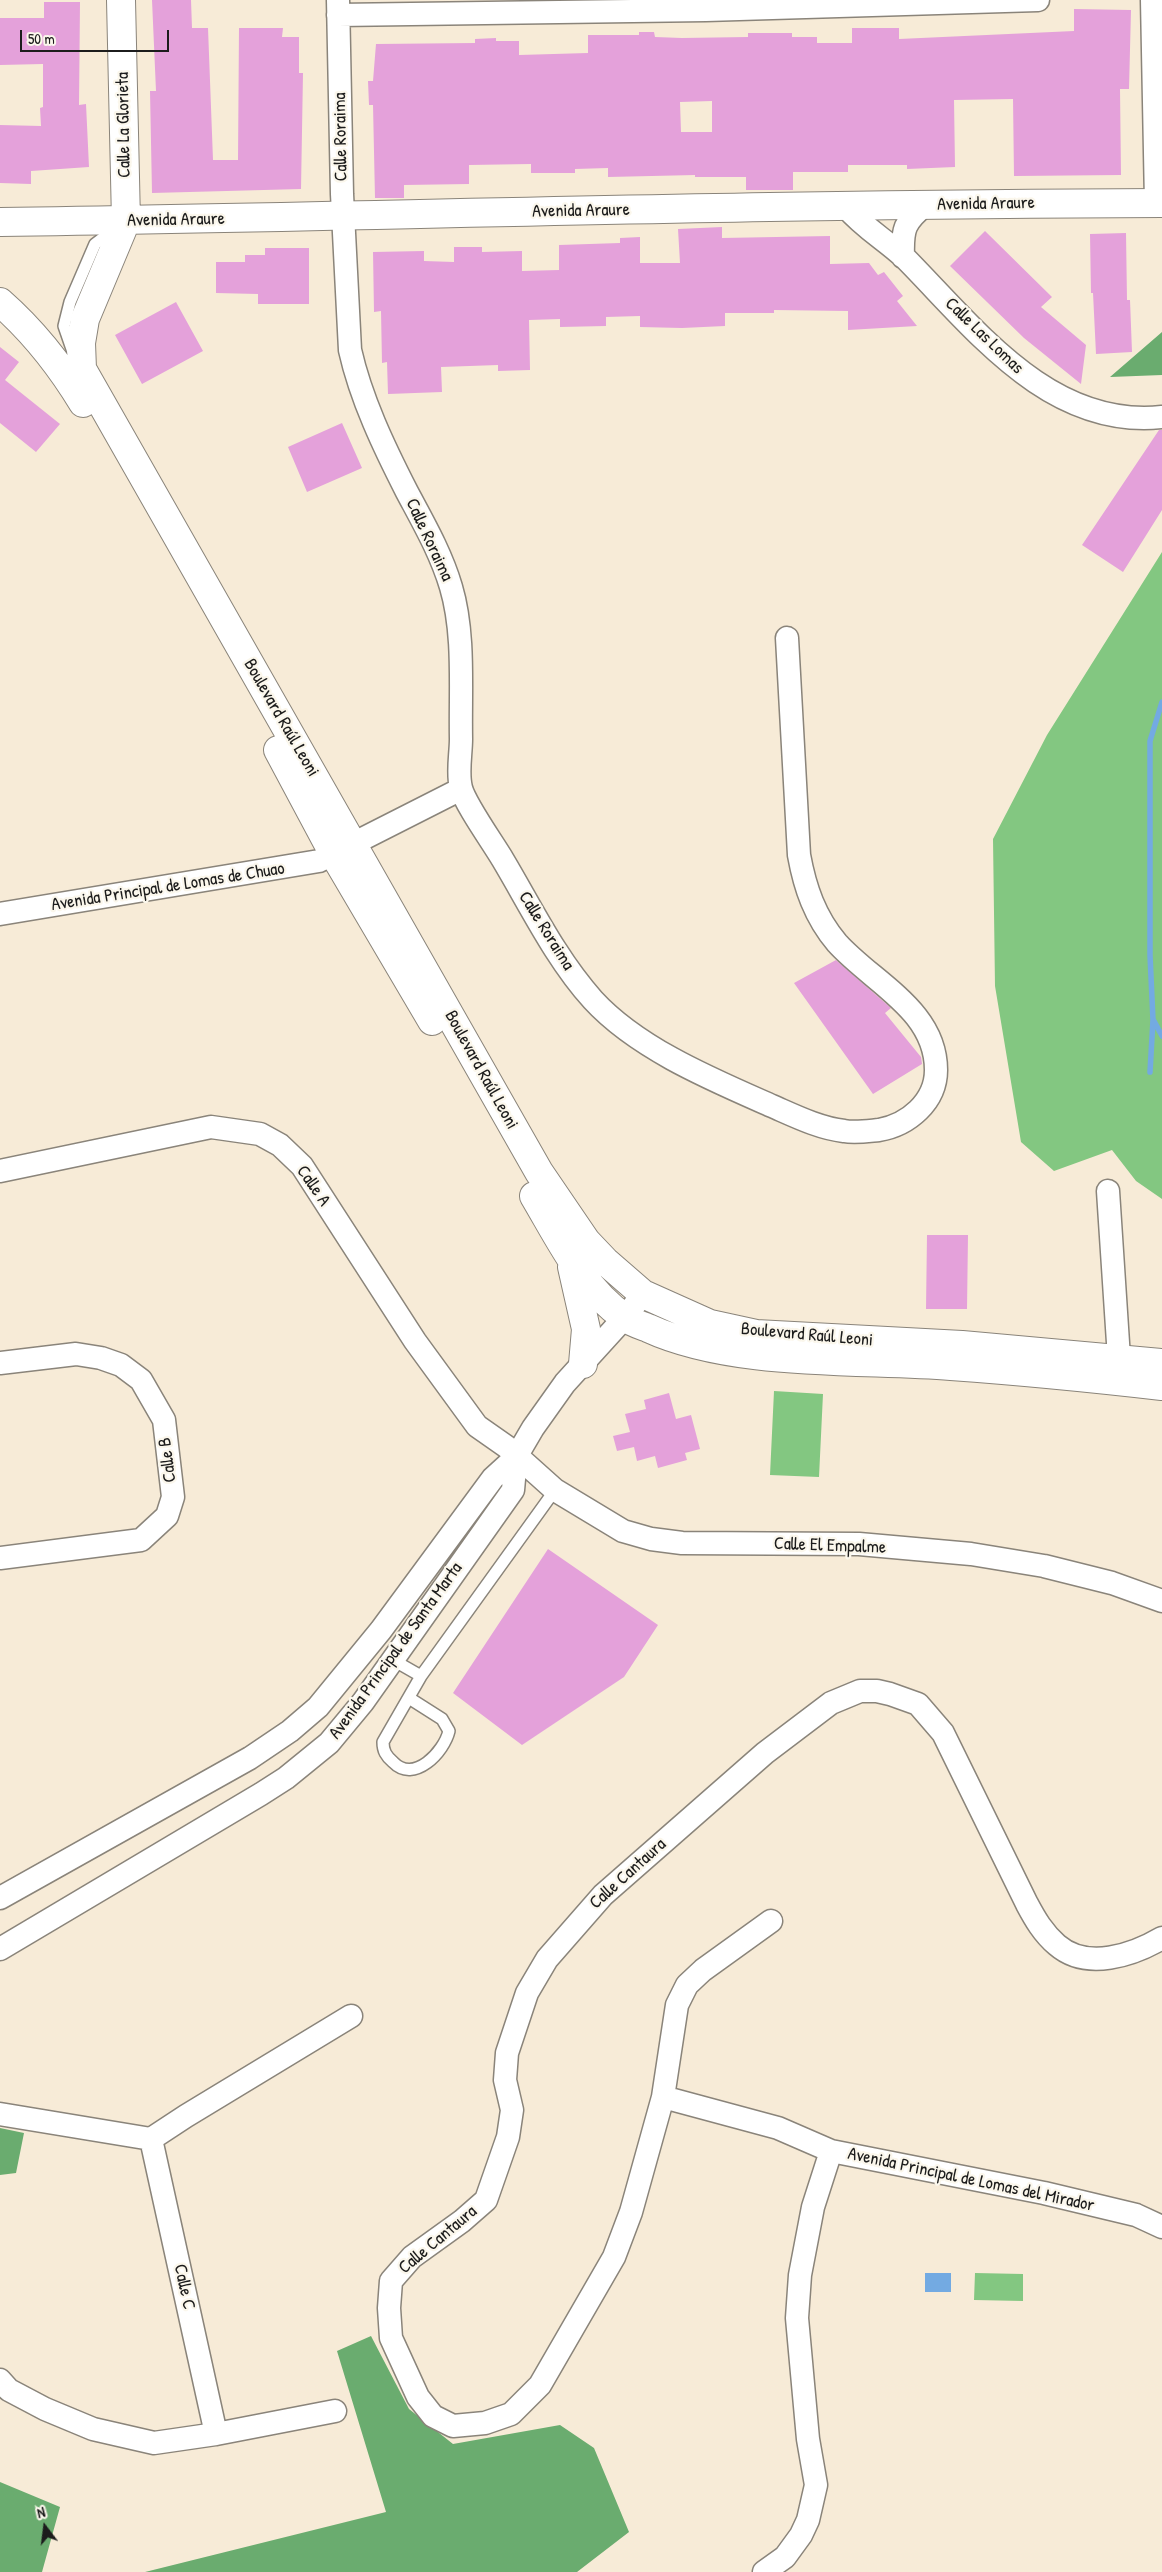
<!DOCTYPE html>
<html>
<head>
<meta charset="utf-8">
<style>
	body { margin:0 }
	#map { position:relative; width:1162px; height:2572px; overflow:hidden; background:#f7ebd7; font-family:"Patrick Hand",sans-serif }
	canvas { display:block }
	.north { position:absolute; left:20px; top:2502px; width:50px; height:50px; -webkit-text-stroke:4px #fbf7ec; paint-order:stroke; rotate:345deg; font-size:14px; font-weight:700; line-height:20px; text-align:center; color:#1c1c1c }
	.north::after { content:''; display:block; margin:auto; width:18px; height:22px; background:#1c1c1c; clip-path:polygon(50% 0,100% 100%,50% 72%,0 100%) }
	.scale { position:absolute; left:20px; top:30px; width:149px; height:22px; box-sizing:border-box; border:2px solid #1c1c1c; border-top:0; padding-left:6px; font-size:15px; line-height:18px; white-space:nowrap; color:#1c1c1c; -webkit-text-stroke:4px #fbf7ec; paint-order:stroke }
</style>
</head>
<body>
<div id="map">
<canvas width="1162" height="2572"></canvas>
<div class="north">N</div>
<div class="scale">50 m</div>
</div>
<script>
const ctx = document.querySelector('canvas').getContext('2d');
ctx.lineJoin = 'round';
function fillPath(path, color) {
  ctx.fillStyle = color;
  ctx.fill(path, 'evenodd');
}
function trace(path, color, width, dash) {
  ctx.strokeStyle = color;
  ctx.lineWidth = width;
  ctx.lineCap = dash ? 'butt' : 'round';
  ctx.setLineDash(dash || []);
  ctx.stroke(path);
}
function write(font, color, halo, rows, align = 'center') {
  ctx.font = font + ' "Patrick Hand",sans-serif';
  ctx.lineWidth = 4.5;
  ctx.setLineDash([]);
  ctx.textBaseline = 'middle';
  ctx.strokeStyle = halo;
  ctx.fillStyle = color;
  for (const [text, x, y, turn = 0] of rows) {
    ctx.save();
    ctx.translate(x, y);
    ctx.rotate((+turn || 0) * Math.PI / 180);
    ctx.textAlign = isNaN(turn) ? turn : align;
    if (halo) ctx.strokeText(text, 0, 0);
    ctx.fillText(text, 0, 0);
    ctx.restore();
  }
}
const green = new Path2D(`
	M1162 552V1199L1136 1181 1112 1150 1054 1171 1021 1142 995 986 993 839 1047 735Z
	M774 1391 823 1394 819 1477 770 1475Z
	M975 2273 1023 2274V2301L974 2300Z`);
const forest = new Path2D(`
	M1162 332V375L1110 377Z
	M0 2128 24 2133 16 2173 0 2175Z
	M371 2336 409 2409 453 2444 560 2425 594 2448 629 2532 577 2572H145L386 2512 337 2351Z
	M0 2482 60 2507 42 2572H0Z`);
const water = new Path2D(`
	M925 2273H951V2292H925Z`);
const stream = new Path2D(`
	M1154 1021 1162 1036
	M1150 1072 1153 1020 1150 955V741L1162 702`);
const building = new Path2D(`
	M152 0H191L192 28H208L213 160H238L239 28H283L282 37H299V73H303L301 189 152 193 150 91H156Z
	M44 2H80L79 105 86 104 89 167 31 171V184L0 183V125L41 126 40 108 43 107V64L0 65V18H44Z
	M1074 9 1131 10 1129 89H1120L1121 175 1014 176 1013 99 954 100 955 167 907 169V165H848V172H793V190H746V177H695V175L608 177V168L575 169V173H531V164L469 165V184L404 185V198H375L373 105H369L368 81H373L376 44 475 43V39L496 38V41H519V55L588 53V35H639V32H654L655 37 682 38 748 37V33H792V37H817V43H852V28H899V39L1074 31ZM712 101V132H681L680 102Z
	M722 227V238L830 236V264L869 263 878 275 884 272 903 296 897 301 917 326 848 330V311L774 310V313H725V326L682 328 640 327V316L606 317V326L560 327V319L529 320 530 370 498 371V365L441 367 442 392 388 394 387 362 382 363 381 311 374 312 373 252 424 251V261L454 262V247H482V252L522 251V271L559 270V245L620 243V238L640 237V263H680L678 229Z
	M985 231 1052 297 1041 307 1086 345 1081 384 1024 338 950 266Z
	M1126 233 1127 300H1130L1132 352 1096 354 1093 293H1091L1090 234Z
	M265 248H309V304H258V294L216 293V262H245V255H265Z
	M176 302 203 351 142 384 115 335Z
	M0 347 19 362 5 380 60 424 36 452 0 423Z
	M342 423 362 468 307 492 288 447Z
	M1159 430H1162V510L1123 572 1082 545Z
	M836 960 891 1008 885 1013 921 1057 922 1064 873 1094 794 983Z
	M927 1235H968L967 1309H926Z
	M669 1393 676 1419 691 1415 700 1449 685 1453 687 1460 658 1468 655 1456 637 1461 634 1447 617 1451 613 1436 630 1432 625 1414 646 1409 644 1400Z
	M548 1549 658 1625 624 1677 522 1745 453 1693Z`);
const service = new Path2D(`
	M73 352 64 326 70 302 95 244 116 228
	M393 1660 421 1676
	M409 1698 442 1719 449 1731C444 1752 414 1784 393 1762 386 1756 383 1751 383 1742L421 1676 555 1490`);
const minor = new Path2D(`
	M338 0 342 194 350 350C361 399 384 447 407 492 423 522 441 553 451 587 465 634 460 690 461 739 461 754 457 773 461 788 465 804 493 843 503 860 531 907 556 959 593 1000 638 1049 713 1080 772 1106 795 1116 819 1128 844 1131 855 1133 868 1131 879 1130 908 1125 936 1102 936 1070 936 1010 873 983 837 943 815 917 805 888 799 855L787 638
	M1152 0 1156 203
	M338 15 706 10 1038 0
	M846 207C865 229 886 240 906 259 976 330 1050 429 1162 417
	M903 257C902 229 904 222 926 204
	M0 914 319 861 461 789
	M0 1171 211 1127 260 1134 280 1145 302 1166 415 1341 477 1426 507 1447 555 1490 623 1531 651 1539 682 1543 859 1544 971 1554 1044 1566 1112 1583 1162 1601
	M1108 1191 1119 1358
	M0 1363 76 1354 101 1358 121 1365 141 1380 164 1420 173 1497 167 1516 141 1540 0 1558
	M0 1898 250 1758 290 1731 318 1707 381 1630 493 1478 516 1457 533 1428 565 1383 625 1317 643 1294
	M771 1921 703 1970 687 1985 677 2005 663 2097 631 2212 614 2257 540 2385 511 2414 485 2423 453 2426 433 2416 418 2397 391 2338 389 2308 391 2281 412 2257 462 2221 486 2200 508 2137 512 2110 505 2080 507 2053 527 1993 547 1959 603 1895 765 1753 831 1703 860 1691H877L890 1694 918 1704 943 1733 1027 1904C1035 1919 1043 1933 1057 1945 1087 1971 1133 1955 1162 1938
	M0 1949 261 1794 286 1778 329 1743 363 1702 513 1490 516 1457
	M663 2097 778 2128 831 2151
	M0 2114 151 2139 216 2434
	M151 2139 186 2116 351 2016
	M0 2380 9 2390 45 2409 93 2429 154 2443 216 2434 335 2411
	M764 2572 785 2557 801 2535 808 2520 816 2485 808 2439 797 2318 800 2275 813 2207 831 2151 1044 2193 1136 2215 1162 2227`);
const tertiary = new Path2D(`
	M121 0 126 221 85 319 81 343 82 369 539 1172 586 1241 605 1261 643 1294 710 1324 756 1334 962 1345 1162 1363
	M0 222C387 216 775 204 1162 203
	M0 302C33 331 60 365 83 403
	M278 750 333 853 432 1021
	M534 1196C559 1238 583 1289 624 1317 631 1322 640 1325 648 1328 733 1367 857 1359 951 1366 1021 1371 1092 1378 1162 1386
	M572 1267 586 1329 583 1364`);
const streetNames = [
	["Calle La Glorieta",124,125,-91],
	["Calle Roraima",341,137,-91],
	["Avenida Araure",986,204,-1],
	["Avenida Araure",581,211,-1],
	["Avenida Araure",176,220,-1],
	["Calle Las Lomas",984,336,44],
	["Calle Roraima",429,540,65],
	["Boulevard Raúl Leoni",281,718,60],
	["Avenida Principal de Lomas de Chuao",168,887,-9],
	["Calle Roraima",546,931,58],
	["Boulevard Raúl Leoni",481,1070,61],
	["Calle A",313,1186,55],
	["Boulevard Raúl Leoni",807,1335,5],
	["Calle B",168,1460,-97],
	["Calle El Empalme",830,1546,2],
	["Avenida Principal de Santa Marta",396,1651,-54],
	["Calle Cantaura",628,1874,-42],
	["Avenida Principal de Lomas del Mirador",971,2180,12],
	["Calle Cantaura",438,2240,-40],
	["Calle C",184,2287,78]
];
fillPath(green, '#83c781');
fillPath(forest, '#6aac6f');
fillPath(water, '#73aae2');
trace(stream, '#73aae2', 5.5);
fillPath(building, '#e4a1da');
trace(service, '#8a847a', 14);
trace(minor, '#8a847a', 25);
trace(tertiary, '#8a847a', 30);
trace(service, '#fff', 11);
trace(minor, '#fff', 22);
trace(tertiary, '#fff', 28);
write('18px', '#1c1c1c', '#fbf7ec', streetNames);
</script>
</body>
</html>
